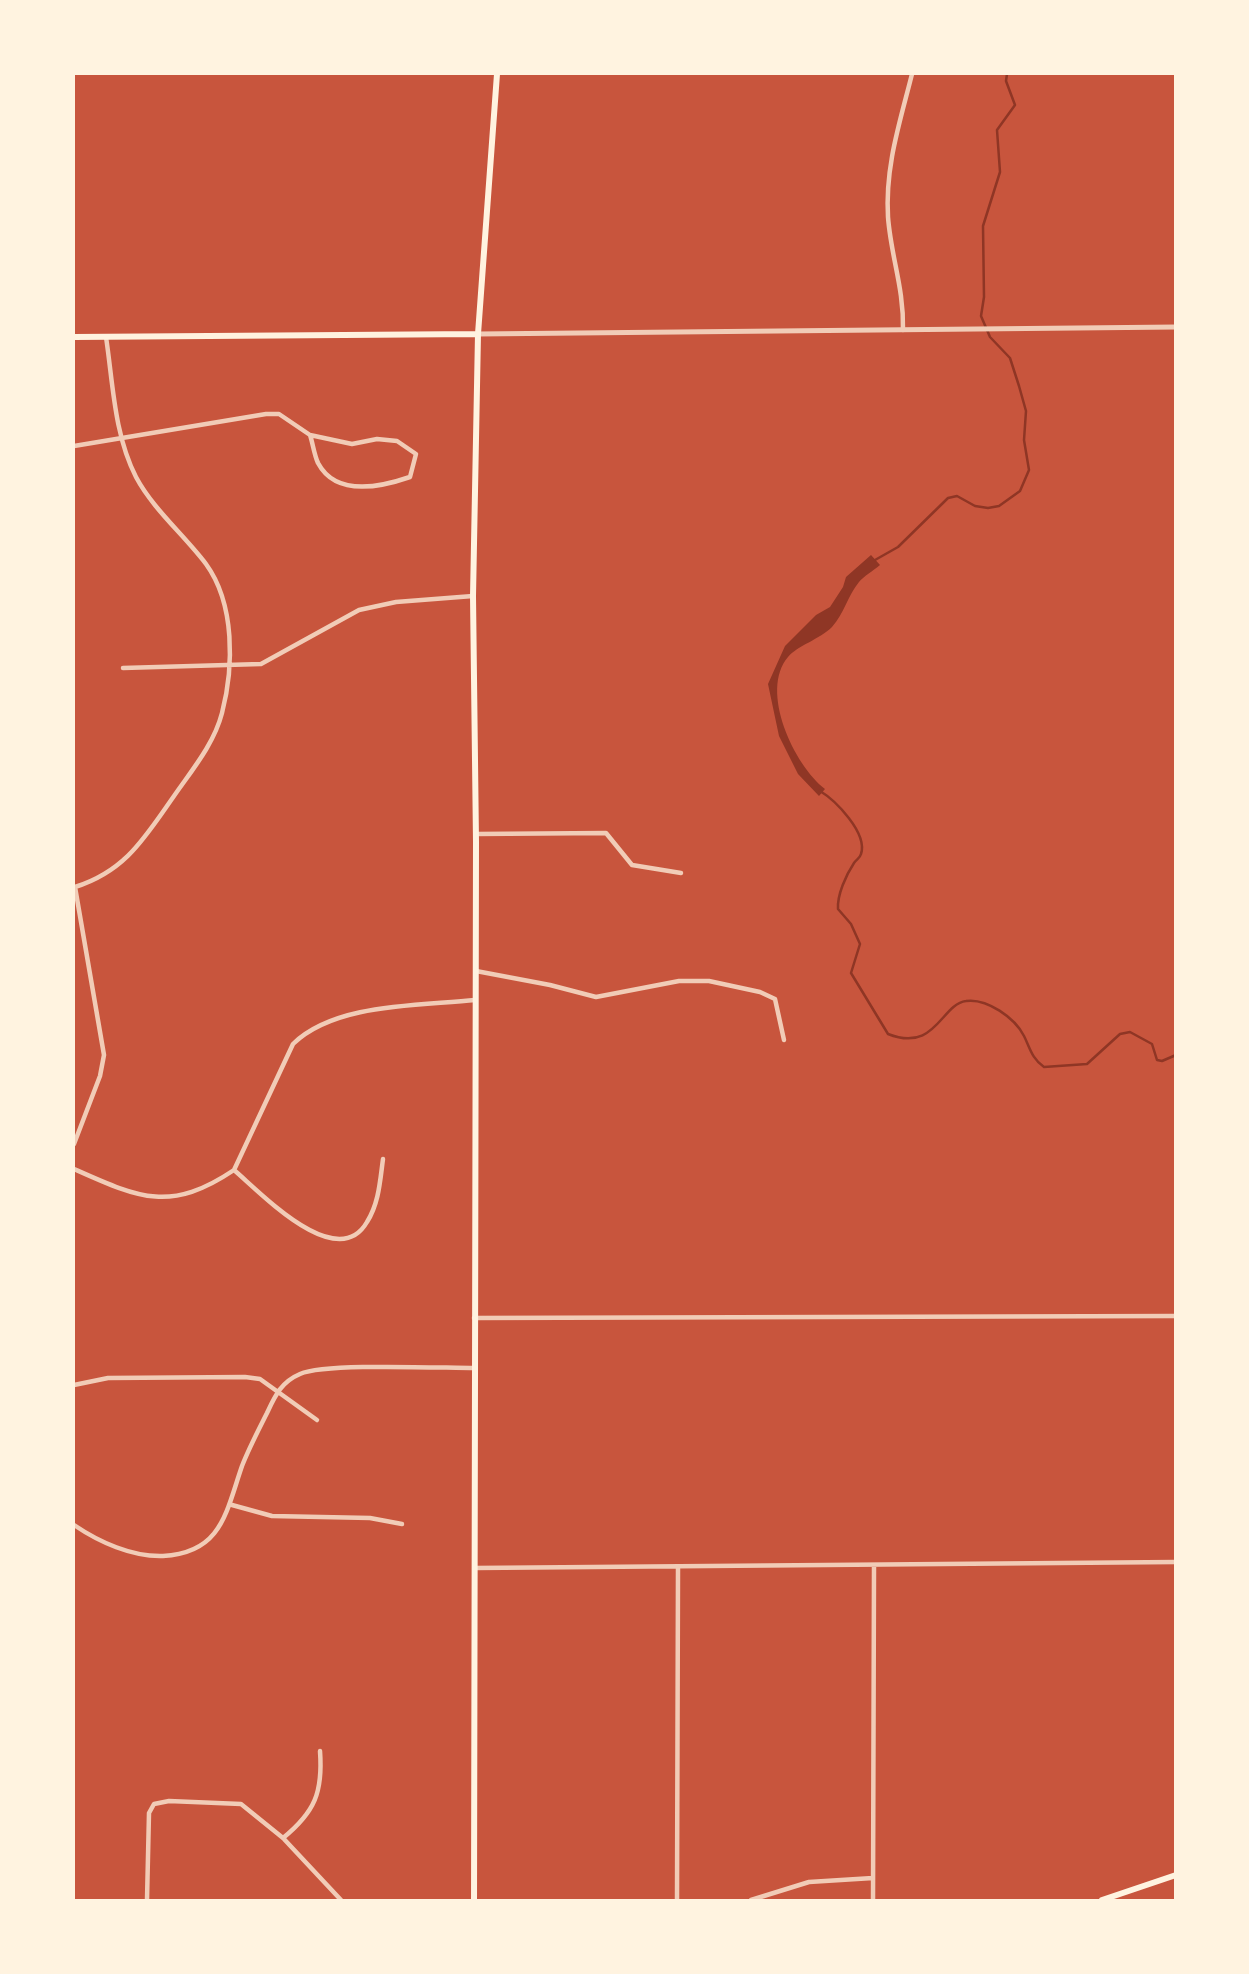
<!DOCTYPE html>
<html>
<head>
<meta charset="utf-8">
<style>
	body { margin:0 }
	#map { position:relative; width:1249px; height:1974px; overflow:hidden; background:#c8553d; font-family:"Libre Baskerville",serif }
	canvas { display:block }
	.frame { position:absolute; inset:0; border:75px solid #fff3e0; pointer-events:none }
</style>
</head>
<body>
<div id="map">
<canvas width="1249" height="1974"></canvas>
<div class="frame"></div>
</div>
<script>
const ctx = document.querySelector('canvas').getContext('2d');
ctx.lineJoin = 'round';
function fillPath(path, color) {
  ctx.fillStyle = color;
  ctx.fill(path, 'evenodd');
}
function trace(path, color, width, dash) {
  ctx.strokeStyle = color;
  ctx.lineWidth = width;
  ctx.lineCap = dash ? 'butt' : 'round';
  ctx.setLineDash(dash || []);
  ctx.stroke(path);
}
const water = new Path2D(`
	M871 555 880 565C873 571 864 576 859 582 848 595 844 614 832 627 820 639 797 646 788 657 759 691 794 765 825 789L819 796 798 774 779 736 768 684 785 646 816 615 830 607 843 587 846 577Z`);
const stream = new Path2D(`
	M875 560 898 547 948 498 957 496 975 506 988 508 999 506 1020 491 1029 470 1024 440 1026 411 1019 386 1010 358 990 337 981 316 984 297 983 226 1000 172 997 130 1015 105 1006 81 1007 74
	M820 791C835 800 868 833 861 854 860 858 857 859 854 863 846 875 837 895 838 909L851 924 860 944 851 973 888 1034C936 1053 941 1004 966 1001 987 998 1015 1018 1024 1036 1030 1048 1032 1059 1044 1067L1087 1064 1120 1034 1130 1032 1152 1044 1157 1060 1162 1061 1176 1055`);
const minor = new Path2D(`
	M903 330C904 288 891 257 888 217 885 166 900 122 912 74
	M74 446 266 414H279L310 435 352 444 377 439 397 441 416 454 410 477C381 487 336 497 318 463 314 454 313 444 310 435
	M123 668 261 664 359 610 396 602 473 596
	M476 834 606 833 632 865 681 873
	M476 971 550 985 596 997 679 981H709L760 992 775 999 784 1040
	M74 1144 100 1076 104 1055 75 887C126 871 145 837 174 796 192 770 214 744 222 713 234 667 235 604 206 564 184 535 153 509 136 477 114 434 113 383 106 337
	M74 1169C139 1198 170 1213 234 1170 260 1192 337 1274 367 1222 379 1203 380 1181 383 1159
	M234 1170 293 1044C335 1003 419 1006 475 1000
	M474 1318 1176 1316
	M74 1385 108 1378 245 1377 260 1379 317 1420
	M232 1505 272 1516 370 1518 402 1524
	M74 1525C99 1542 132 1557 163 1556 222 1553 226 1512 242 1466 249 1448 258 1431 267 1413 275 1396 281 1382 300 1374 325 1363 440 1368 474 1368
	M475 1568 1176 1562
	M283 1838C315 1812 323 1792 320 1751
	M147 1900 149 1813 154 1804 169 1801 241 1804 283 1838 341 1900
	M677 1900 678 1567
	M751 1900 809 1882 873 1878
	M873 1900 874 1565`);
const tertiary = new Path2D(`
	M478 334 1176 327`);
const secondary = new Path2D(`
	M74 337 478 334
	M474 1900 476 842 473 596 478 334 497 74
	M1102 1900 1176 1875`);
fillPath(water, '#8f3625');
trace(stream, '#8f3625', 2.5);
trace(minor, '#f1ccb7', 4.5);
trace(tertiary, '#f1ccb7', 5);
trace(secondary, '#fff3e0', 6);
</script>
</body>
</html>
